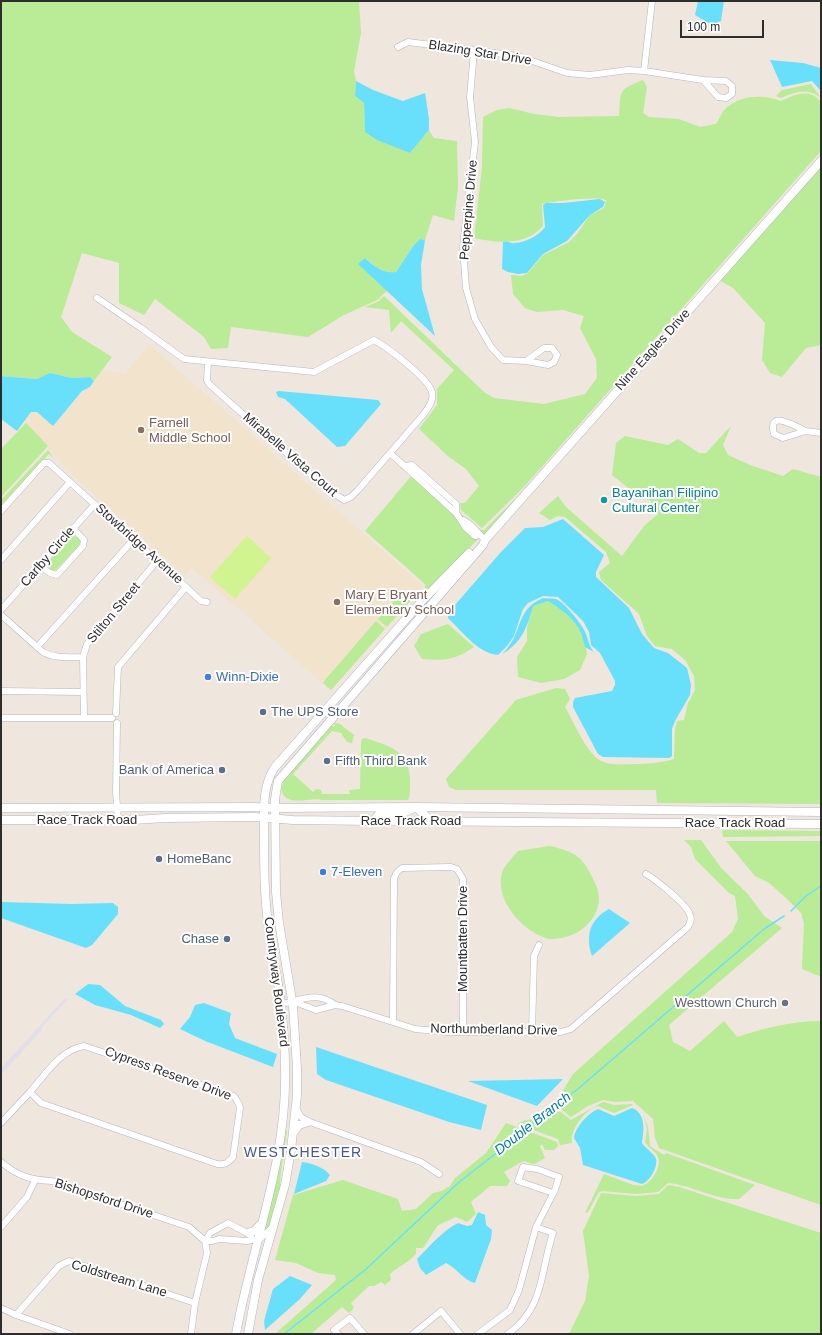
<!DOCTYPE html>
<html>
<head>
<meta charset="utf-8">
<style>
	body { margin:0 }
	#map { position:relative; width:822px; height:1335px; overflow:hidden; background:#efe6de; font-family:Arial,sans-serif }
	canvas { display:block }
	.frame { position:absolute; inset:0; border:2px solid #2d2d2d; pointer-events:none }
	.scale { position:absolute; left:680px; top:20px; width:84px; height:18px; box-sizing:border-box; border:2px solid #2d2d2d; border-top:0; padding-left:5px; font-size:12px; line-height:14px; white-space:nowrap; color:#2d2d2d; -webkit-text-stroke:3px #fff; paint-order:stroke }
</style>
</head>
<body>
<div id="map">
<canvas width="822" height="1335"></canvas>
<div class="frame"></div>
<div class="scale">100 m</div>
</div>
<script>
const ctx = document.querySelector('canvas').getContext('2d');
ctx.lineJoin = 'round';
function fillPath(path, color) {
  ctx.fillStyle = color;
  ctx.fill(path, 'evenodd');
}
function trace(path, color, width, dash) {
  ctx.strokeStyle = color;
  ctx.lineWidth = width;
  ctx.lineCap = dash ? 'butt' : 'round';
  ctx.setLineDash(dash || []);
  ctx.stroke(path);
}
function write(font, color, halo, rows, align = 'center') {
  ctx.font = font + ' Arial,sans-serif';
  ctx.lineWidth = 4;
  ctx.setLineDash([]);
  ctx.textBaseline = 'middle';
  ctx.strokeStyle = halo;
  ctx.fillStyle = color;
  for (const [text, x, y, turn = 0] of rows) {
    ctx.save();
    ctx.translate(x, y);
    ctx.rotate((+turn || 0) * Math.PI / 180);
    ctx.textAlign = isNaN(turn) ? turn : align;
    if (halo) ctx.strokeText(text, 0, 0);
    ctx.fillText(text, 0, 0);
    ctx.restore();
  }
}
const industrial = new Path2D(`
	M69 998 42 1027V1030L1 1075V1068L63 1000Z`);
const education = new Path2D(`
	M149 344 423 586 331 691 192 568 185 575 71 474 26 423 25 419 31 412H37L58 420 82 391 90 387 103 370 125 374Z`);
const green = new Path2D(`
	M1 1H359L361 33 354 71 356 81 355 96 364 103 365 132 410 153 429 130 434 138 457 141 458 187 454 221 433 215 425 240 420 239 414 245 396 272C383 274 375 266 365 258L359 264 387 291 377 300 344 315 308 337 231 327 228 348 211 349 204 337 155 299 144 315 119 303V263L82 253 61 317 72 332 112 357 94 381 90 377 72 378 50 373 37 379 1 376Z
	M643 80 647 87 643 113 649 117 679 119 700 127 716 124C719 120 721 114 724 110 739 95 762 94 781 101 793 95 810 87 821 102V151L524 487 482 528 461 510 460 503H465L479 486 466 469 449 457 419 429 437 405V389L454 370 401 321 391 333 389 310 365 307 379 301 384 296 484 392 494 398 544 404 585 394 597 378 596 359 580 328 584 316 563 310 537 312 525 308 513 294 511 275 522 276 528 273 543 255 569 242 577 234 590 215 604 208 606 200C593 196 556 201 542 204L543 226C526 246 497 243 474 238L482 167 483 117 497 110 509 108 534 114 559 117 619 116C621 91 617 90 643 80Z
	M811 84 821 98C807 87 795 92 781 98L776 96 782 90Z
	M821 165V345L806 348 782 377 770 373 762 360 765 323 733 288 719 280Z
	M672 323 484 536 478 539 425 594V584L365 531 412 475 481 530H484L526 488Z
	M26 423 48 446 1 497V449Z
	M731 426 723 445 728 455 750 465 783 476 793 469 821 477V804L657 803 656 790H456L449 787 446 779 516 700 556 688 565 689 570 699 565 707C574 722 586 753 601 761 611 766 626 764 638 764 646 764 667 762 674 759L675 729 677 721 684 720 688 703 695 690 694 676 689 667 686 661 672 649 655 646 647 636 639 614 601 580 599 572 610 563 606 552 565 517 558 516 550 520 539 513 558 496 566 507 622 556 644 526 658 514 650 500 642 499 612 475 616 443 625 436 668 445 678 439 699 453H706Z
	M48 450 54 458 49 454 1 505V500Z
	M73 535 81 540V543L54 572 47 568V563Z
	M405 594 412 599 387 627 378 619 399 595Z
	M548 601 568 614 583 633 587 654 580 670 564 679 541 683 518 677 517 657 527 641V628L533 606Z
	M376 621 385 629 331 690 323 683 325 680Z
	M448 624 474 647C455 660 445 661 422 659L414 646 421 634Z
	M334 723 340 724 354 735 352 743 347 742 341 733 332 731 293 774 313 792 316 789 321 790 322 794H350L349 790 360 789 361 743 362 739 365 738C390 746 410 751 410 781 410 787 411 794 408 800H323C310 796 285 809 281 789L284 780 331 726H335Z
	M722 830 821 831V836L723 837Z
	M684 840H701L722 869 748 894 764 916 782 928 669 1025 673 1042 690 1051 724 1021 737 1037C764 1028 792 1021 821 1021V1205L659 1148 655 1138 653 1119 633 1101 615 1102 603 1100 588 1106 571 1117 555 1104 573 1074 732 932 738 919 735 896 729 893 695 859 691 847Z
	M726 841H821V977L802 969 804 923 801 913 786 898 769 883 755 876Z
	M549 846C577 852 583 857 595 883 608 909 586 934 561 938 557 938 552 940 549 939 524 933 494 900 502 873 504 866 513 857 518 851Z
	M603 1102 614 1105 632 1104 633 1105 614 1113 598 1106C586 1109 569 1130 572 1143L560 1145 558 1139 517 1124 525 1120 540 1119 553 1106 571 1120Z
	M643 1114 648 1127 650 1146 664 1155 666 1153 755 1185 739 1199C714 1200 692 1185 668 1183L658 1192 636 1194 602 1191 599 1192 588 1212 585 1213 604 1174 633 1185 642 1186C651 1183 662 1168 658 1157 656 1151 648 1148 645 1142L647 1129Z
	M506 1123 557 1142 558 1146 554 1150H545L542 1144 540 1146 545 1158 534 1164 523 1161 504 1172 510 1181 507 1186H490L471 1202 476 1214 467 1222 456 1217 438 1225 423 1248H416V1254C409 1262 399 1266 390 1274L391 1280 385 1285 381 1282 374 1286H369L351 1303 354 1308 349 1313 342 1307 311 1334H275L336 1280 335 1275 318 1273 296 1263 275 1260 293 1195 343 1180 398 1199 402 1211 416 1209 433 1193 442 1191 450 1186 455 1178 486 1153Z
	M285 1130H287L281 1172 280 1185 268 1230 264 1228 278 1176Z
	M668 1185 679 1187 821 1233V1334H569L585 1301 589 1276 583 1231 601 1193 636 1196 659 1194Z`);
const pitch = new Path2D(`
	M247 536 271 558 235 599 210 577Z`);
const water = new Path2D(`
	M698 1H724L721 21 712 25 695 15Z
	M770 60 803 63 821 68V91L812 81 782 87Z
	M356 81 373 90 403 101 425 93 429 119V130L410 153 377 140 365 132 364 103 355 96Z
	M600 199 605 202 603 207 590 215 567 241 543 254 527 273 518 274 508 272 502 269 503 242C508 240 510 244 515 243 527 242 538 236 545 227L543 205 546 203H563Z
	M420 239 425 240 421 265 422 289 435 336 358 264 365 258C374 266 383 274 396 272L414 245Z
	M50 373 72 378 90 377 94 381 90 387 82 391 53 426 37 412H31L17 431 1 419V376L37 379Z
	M279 391 378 400 381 404 345 446 337 447 285 399 278 397 276 392Z
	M563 519 604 555 596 572V577L629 608 642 634 654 648 668 653 687 668 691 685 690 695 675 721 672 729V756L669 758 603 757 598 754 573 707V702L575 698 612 691 615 685V681L600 653 591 645 589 632 583 621 558 597 543 596 528 603 523 609 514 636 507 646 498 655C480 654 464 634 452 622L448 618V613L501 552 525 528 543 527Z
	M543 598C547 599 552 598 556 599 564 602 582 624 585 632 589 640 588 645 594 652L585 647C581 623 567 613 548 601L533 606C528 626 521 644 502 654 524 634 514 610 543 598Z
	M1 902 72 904 113 903 118 907V914L92 945 86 948 1 918Z
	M609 909 630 923 592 956C585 936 590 919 609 909Z
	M88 984 100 985 125 1006 161 1020 164 1024 160 1028 131 1015 95 1005 75 994Z
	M204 1003 231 1013 229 1024 235 1038 277 1054 273 1067 205 1041 180 1029 190 1017 195 1005Z
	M316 1047 487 1105 481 1130 449 1122 326 1080 317 1074Z
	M563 1079 537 1106 468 1081Z
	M632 1108C646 1113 644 1131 642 1143 646 1149 654 1153 656 1159 658 1167 650 1181 642 1184L583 1165 580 1148 574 1138C575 1128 588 1113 598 1109L614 1116Z
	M302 1162C311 1163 324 1167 330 1175L326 1181 294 1194Z
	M478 1212 485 1215 486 1225 492 1230 491 1239 475 1283C464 1281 457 1268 446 1263L426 1275 420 1268 417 1259C430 1246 441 1232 458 1223L467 1226 472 1225Z
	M290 1276 312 1285 300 1299 265 1330 264 1321 273 1289Z`);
const stream = new Path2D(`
	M791 911 806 896 821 886
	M284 1334 365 1270 458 1183 579 1088 764 929 784 916`);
const street = new Path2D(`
	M398 47 408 42 518 56 567 73 590 75 628 70 644 71 703 80 726 81 732 86V94L726 98 718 97 703 80
	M474 51 470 97 475 142 463 247 466 288 475 319 491 347 503 360 526 361 548 365 554 362 557 355 552 348H544L526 361
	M644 71 652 1
	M97 298 141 328 184 359 314 372 374 340C387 347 428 378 432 392 434 401 428 408 423 415L358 490 351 497 344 500 326 488 209 384 207 380 208 362
	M806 431C796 427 767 408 774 434L783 438 806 431 821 433
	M390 453 456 513 466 528 475 536 479 535
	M404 466 412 465 456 504V513
	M1 511 44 463H49L186 587 118 667 116 713
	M463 520C472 524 475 530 482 537
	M1 560 70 482
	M40 566 50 573 57 575 83 546 84 540 73 528
	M186 587 201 601 207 602
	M1 610 95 504
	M1 615 43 652C56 659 69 657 83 657
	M37 647 134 539
	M1 691 82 692
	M1 718H112
	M84 718 83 657 87 644 157 561
	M117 723 116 792 118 820
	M295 1002 316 1010 335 1005 342 1006 415 1029 447 1032H561L571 1029 688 927C690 923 692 920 690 915 687 904 656 880 646 874
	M281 1004C300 1001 317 990 335 1005
	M393 1022 394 878 397 872 402 868 451 867 457 869 463 879V1032
	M532 1032 534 956 539 945
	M84 1046 234 1096 239 1104 240 1108 233 1157C228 1163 225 1165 217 1164L41 1103 30 1092C46 1074 60 1050 84 1046Z
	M296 1108 301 1117 310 1122 421 1162 439 1174
	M1 1123 30 1092
	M1 1162C17 1176 31 1180 52 1181L189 1227 205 1241H213L219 1239 247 1241 261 1238 272 1228
	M1 1227 27 1197 35 1180
	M1 1308 16 1315 70 1334
	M16 1315 59 1266 69 1261 195 1303
	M191 1334 195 1303 207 1253 205 1241 210 1233 228 1223 251 1235
	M338 1334 334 1330 350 1318 364 1334
	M413 1334 441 1311 460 1334
	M478 1334 510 1310 519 1290 536 1227
	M508 1334C545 1307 540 1272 553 1233L536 1227 555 1190 559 1177 537 1169 523 1167 518 1181 553 1193`);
const secondary = new Path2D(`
	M1 808 253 807 275 808 416 807 821 812
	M1 820H134L165 818 254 817 293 820 373 821 821 824
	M373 821 379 814 403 813 416 807 431 821
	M294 1132 299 1125 308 1122
	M248 1233 254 1231 261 1224
	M236 1334C252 1245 288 1159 285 1067 285 1046 283 1024 281 1003 278 979 272 956 269 931 264 898 264 865 264 832 264 810 262 786 275 767L421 602 469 553
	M248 1334 258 1280 285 1185 291 1150 297 1095V1068L293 1006 279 923 276 892 275 799 278 781 483 545 485 540 821 161`);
const markers = [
	[141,430,4,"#8d6e63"],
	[604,500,4,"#0f9aa8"],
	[337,602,4,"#8d6e63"],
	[208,677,4,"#3f7fe0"],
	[263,712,4,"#5c6f8a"],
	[327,761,4,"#5c6f8a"],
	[222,770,4,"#5c6f8a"],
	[159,859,4,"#5c6f8a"],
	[323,872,4,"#3f7fe0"],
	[227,939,4,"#5c6f8a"],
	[785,1003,4,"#6b7280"]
];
const streetNames = [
	["Blazing Star Drive",480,53,9],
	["Pepperpine Drive",469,210,-85],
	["Nine Eagles Drive",653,350,-48],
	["Mirabelle Vista Court",290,455,41],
	["Stowbridge Avenue",139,544,42],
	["Carlby Circle",48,557,-49],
	["Stilton Street",114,613,-50],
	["Race Track Road",87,820],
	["Race Track Road",411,821],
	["Race Track Road",735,823],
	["Mountbatten Drive",463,939,-90],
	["Countryway Boulevard",276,982,83],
	["Northumberland Drive",494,1030,1],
	["Cypress Reserve Drive",168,1074,20],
	["Bishopsford Drive",104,1199,18],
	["Coldstream Lane",119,1279,17]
];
const educationNames = [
	["Farnell",149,423],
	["Middle School",149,438],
	["Mary E Bryant",345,595],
	["Elementary School",345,610]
];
const cultureNames = [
	["Bayanihan Filipino",612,493],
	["Cultural Center",612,508]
];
const shopNames = [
	["Winn-Dixie",216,677],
	["7-Eleven",331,872]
];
const serviceNames = [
	["The UPS Store",271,712],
	["Fifth Third Bank",335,761],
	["Bank of America",214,770,"right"],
	["HomeBanc",167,859],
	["Chase",219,939,"right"]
];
const worshipNames = [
	["Westtown Church",777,1003]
];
const waterNames = [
	["Double Branch",533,1124,-38]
];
const neighbourhoodNames = [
	["WESTCHESTER",303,1153]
];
fillPath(industrial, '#e1dfe7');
fillPath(education, '#f2e3cc');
fillPath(green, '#baeb96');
fillPath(pitch, '#d1f390');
fillPath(water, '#68e0fb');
trace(stream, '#68e0fb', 1.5);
trace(street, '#b2b6c1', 7);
trace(secondary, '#b2b6c1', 9);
trace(street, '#fff', 6);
trace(secondary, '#fff', 8);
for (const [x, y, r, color] of markers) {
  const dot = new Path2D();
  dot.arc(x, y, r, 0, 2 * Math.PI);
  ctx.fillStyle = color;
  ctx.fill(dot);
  trace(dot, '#fff', 1.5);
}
write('13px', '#2d2d2d', '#fff', streetNames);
write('13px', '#785e54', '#fff', educationNames, 'left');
write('13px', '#0d838f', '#fff', cultureNames, 'left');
write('13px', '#366cbe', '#fff', shopNames, 'left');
write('13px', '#4e5e75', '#fff', serviceNames, 'left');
write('13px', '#5b616d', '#fff', worshipNames, 'right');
write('italic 14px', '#017aa5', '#fff', waterNames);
ctx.letterSpacing = '1px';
write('14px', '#485783', '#fff', neighbourhoodNames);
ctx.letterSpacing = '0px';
</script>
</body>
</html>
